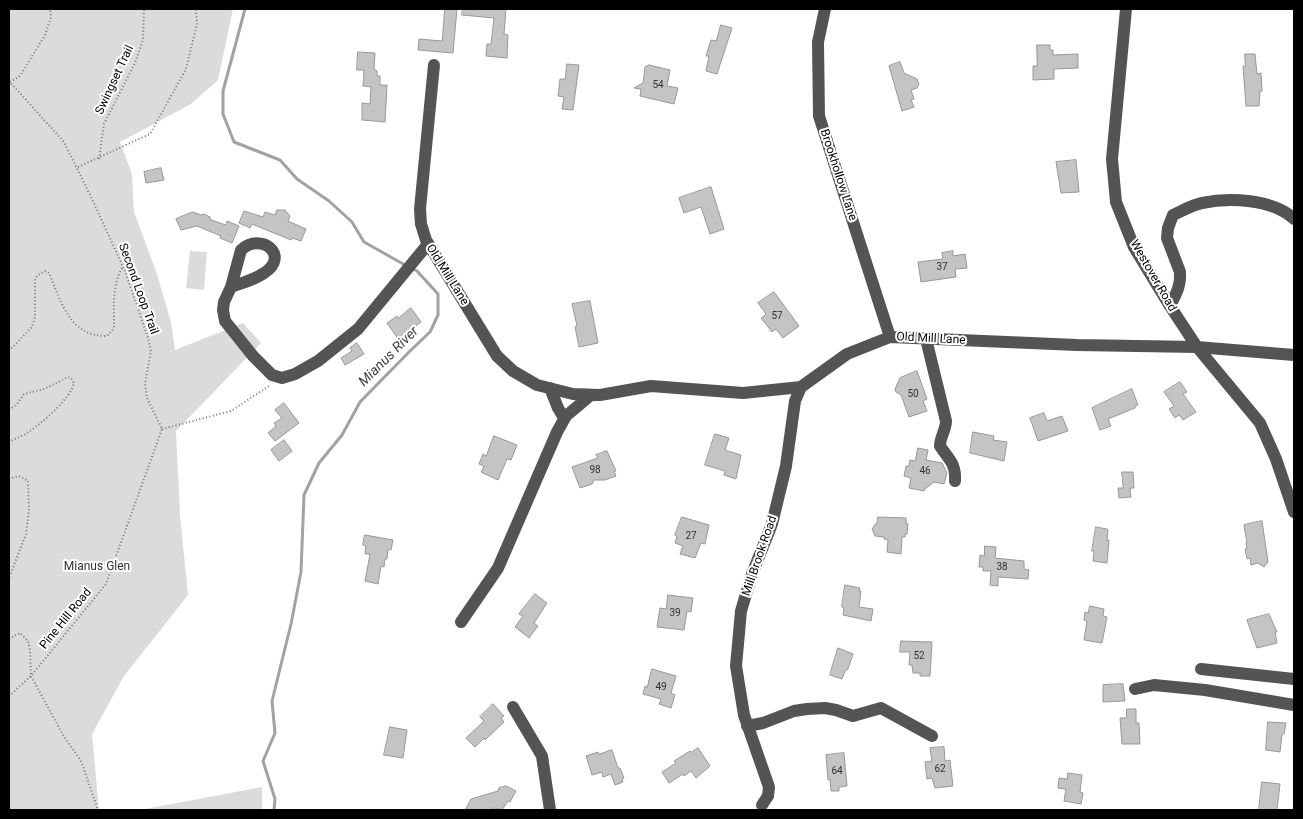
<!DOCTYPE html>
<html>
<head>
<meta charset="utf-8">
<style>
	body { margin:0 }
	#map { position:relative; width:1303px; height:819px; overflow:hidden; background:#fff; font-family:Roboto,sans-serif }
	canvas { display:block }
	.frame { position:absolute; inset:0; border:10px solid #000; pointer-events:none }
</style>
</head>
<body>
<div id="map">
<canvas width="1303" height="819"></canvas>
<div class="frame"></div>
</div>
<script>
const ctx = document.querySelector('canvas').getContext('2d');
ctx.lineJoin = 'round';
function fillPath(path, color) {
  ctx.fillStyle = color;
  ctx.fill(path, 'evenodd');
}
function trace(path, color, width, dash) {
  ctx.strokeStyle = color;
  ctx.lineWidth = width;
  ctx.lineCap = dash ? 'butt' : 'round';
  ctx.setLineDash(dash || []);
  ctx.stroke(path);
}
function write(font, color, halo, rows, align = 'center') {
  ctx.font = font + ' Roboto,sans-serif';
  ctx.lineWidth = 4;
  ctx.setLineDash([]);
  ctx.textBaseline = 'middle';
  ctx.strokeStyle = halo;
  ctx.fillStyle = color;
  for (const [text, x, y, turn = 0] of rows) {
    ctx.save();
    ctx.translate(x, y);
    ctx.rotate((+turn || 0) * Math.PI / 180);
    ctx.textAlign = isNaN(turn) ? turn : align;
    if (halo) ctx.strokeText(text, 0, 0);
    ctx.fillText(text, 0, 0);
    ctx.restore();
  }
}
const green = new Path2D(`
	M9 9H233L218 80 191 104 120 142 132 174 134 212 156 271 171 322 175 350 243 323 261 343 176 431 180 515 188 595 124 676 92 734 99 810H9Z
	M190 251 207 252 204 290 186 288Z
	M262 787V810H140Z`);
const stream = new Path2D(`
	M245 9 223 91V114L234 142 280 160 297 179 329 201 352 222 364 242 405 265
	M274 810 275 799 263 761 275 733 272 701 291 624 301 572 304 495 319 463 342 435 360 402 410 351 430 332 438 315V294L417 271 411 268`);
const building = new Path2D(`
	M445 9H457L453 53 418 50 419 39 442 41Z
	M463 9H506L504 34 508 35 507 58 486 56 487 44H491L494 18 462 15Z
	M721 25 732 28 717 74 706 71 709 56H706L711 40 716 41Z
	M1037 45H1050V50H1053V55L1078 54V68L1054 69V79L1033 80V66H1037Z
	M358 52 375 53 374 69 377 71V76H380V85H387L385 122 362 120V103L370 104 371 87 363 86 364 70H357Z
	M1245 54H1255L1257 74 1261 73 1262 91H1260L1259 106H1246L1243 66H1245Z
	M900 62 904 73 917 79 919 84 917 88 911 90 914 99 911 100 914 107 902 111 889 66Z
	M567 64 579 65 573 110 562 109 564 97 558 96 560 79H565Z
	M649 65 670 70 667 86 678 88 674 104 640 96 641 89 634 88 643 83 645 67Z
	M1076 160 1079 192 1061 193 1056 162Z
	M161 168 164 180 146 183 144 172Z
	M711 187 724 229 710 234 701 207 684 213 679 198Z
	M277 210H285L290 216 288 221 306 229 301 241 292 238 291 240 252 224 250 228 239 223 244 211 263 217 265 212 275 215Z
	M193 212 201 215 204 214 210 217 211 220 226 225 227 221 239 226 232 243 220 238 221 236 197 226 181 230 176 219Z
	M953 251V256L965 254 967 268 955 269 956 277 921 282 918 262 943 259 942 253Z
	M774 292 799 326 783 338 776 329 772 332 761 318 766 314 758 303Z
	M590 301 598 343 579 347 575 327 577 326 572 304Z
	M411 308 421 322 410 330 401 343 387 323 397 316 398 318Z
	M357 343 364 354 345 365 341 358 352 351 350 348Z
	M917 371 927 399 923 401 927 411 909 417 901 395 896 392 895 389 900 378Z
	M1180 382 1187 392 1183 394 1196 412 1183 420 1179 415 1175 418 1169 409 1174 406 1164 392Z
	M1132 389 1138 405 1135 406V408L1108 419 1111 426 1100 430 1092 408Z
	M284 403 299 423 275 441 268 433 276 426 274 423 282 418 275 410Z
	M1044 413 1047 421 1062 416 1068 431 1038 441 1030 418Z
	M973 432 994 436 993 440 1007 442 1004 461 970 453Z
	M715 434 729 438 725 450 741 455 736 479 724 475 725 471 705 465Z
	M494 436 517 445 511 460 507 459 498 480 481 472 484 466 479 464 483 454 486 456Z
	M284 440 292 451 279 461 271 450Z
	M918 448 928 450 926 460 942 463 947 473 944 484 934 482 925 489 924 491 909 488 911 478 904 476 906 466H909L910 460 915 461Z
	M607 451 616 471H614L616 476 605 480H594L592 484 580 488 572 467 598 458 596 455Z
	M1122 472H1133L1134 488H1130L1131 497 1119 498 1118 488H1123Z
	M682 517 709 525 705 544 701 543 695 558 680 554 683 546 675 543 677 536 675 535Z
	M878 517 906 518V523L908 524 907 534H905V537H902L901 554 887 552 888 540 884 539V537L875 536 872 529 877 522Z
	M1262 521 1268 562 1264 567 1258 563 1251 565 1250 558 1247 559 1245 549H1247L1246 543H1247L1244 525Z
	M1096 527 1107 529 1108 530 1107 540H1109L1107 563 1093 561 1094 551H1092Z
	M365 535 393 540 391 550 388 549 387 559H385L384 567 381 566 378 584 365 581 370 554H365L366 546 363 545Z
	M985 546 996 547 995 558 1024 561V569L1029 570 1028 579 998 577V586L990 585 991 571H983V567H979L980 555 984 556Z
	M845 585 860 588 859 591H861L859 607 873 609 871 621 843 615 844 608 842 607Z
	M535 594 547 603 534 623 538 626 529 638 515 627 523 616 519 614Z
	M668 595 693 598 691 612 687 611 684 630 657 627 660 608 666 609Z
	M1090 606 1104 609 1103 616 1107 617 1102 643 1084 640 1087 621 1084 620 1085 612 1088 613Z
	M1269 614 1277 632H1275L1277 643 1257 648 1247 620Z
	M901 641 932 642 930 676H920V673H913L912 665H909L910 652H900Z
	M838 648 853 654 848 669 845 671 842 679 830 675Z
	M652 669 676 676 671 693 675 695 671 708 659 704 661 699 643 694 645 686 647 687Z
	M1123 684 1125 701 1103 702V685Z
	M493 704 504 716 501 718 504 722 485 740 484 738 475 747 466 738 484 721 480 717Z
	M1127 709H1136V723H1139L1140 744H1122L1120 718H1126Z
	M1268 722 1286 723 1284 734H1282L1280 752 1266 750Z
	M390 727 407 730 403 758 384 755Z
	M944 747 945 761 950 760 953 786 935 788 932 778 927 779 925 762 932 761 930 748Z
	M698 748 710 766 696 778 691 771 684 776 683 774 669 783 662 772 676 763 674 761 690 751 691 752Z
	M612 750 618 768H620L624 778 622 779 623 782 615 785 611 774 603 777 602 772 592 775 586 756 598 752 599 754Z
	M844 753 847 786 839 787V791H831L830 779 828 780 826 755Z
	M1068 773 1082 775 1080 792 1083 793 1081 804 1064 801 1066 789 1058 788 1059 778 1067 779Z
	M1262 782 1280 784 1277 810H1259Z
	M506 786 516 791 510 802 508 801 502 810 495 808 489 810H465L471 799 498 791 499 788Z`);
const path = new Path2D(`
	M9 81 64 142 92 199 125 271 148 338 151 351 145 384 147 398 162 429
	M10 82 20 76 45 35 51 17 50 9
	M99 159 104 124 135 63 143 40 144 9
	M78 167 150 134 186 69 197 24 196 9
	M9 351 32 327 35 317V279L38 275 45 271 49 273C62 303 69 336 107 336L114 328C114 307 112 286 122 268
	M9 410 17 404 24 394 44 389 68 377 71 378 74 383C71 398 43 422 30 431 24 436 16 438 9 442
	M162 429 231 411 269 386
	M9 479 19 476 28 481 29 511 26 534 9 578
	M9 639 20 633 28 641 30 650 31 676 63 735 81 761 98 810
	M9 696 31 676 106 584 162 429`);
const minor = new Path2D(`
	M825 9 818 42 819 116 890 337
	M1126 9 1112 159 1116 202 1134 247 1170 306 1197 347 1260 423 1276 459 1294 512
	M434 65 420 209 421 224 426 240 497 356 513 371 537 385 573 394 600 395 651 386 743 393 801 387 847 354 890 337 1077 345 1197 347 1294 355
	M231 287C242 283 254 280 264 273 291 256 261 231 241 250L231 287 224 302 223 310 225 321 253 356 272 375 282 378 295 374 318 361 358 329 428 244
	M1170 306C1176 294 1181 286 1180 272L1167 238 1168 228 1173 215C1182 211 1192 205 1202 203 1229 197 1273 199 1294 219
	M926 339 946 421C946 430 940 437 940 446 949 460 956 463 955 481
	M550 388 558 408 564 418
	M461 622 498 568 557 432 566 416 591 395
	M1201 669 1294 679
	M1135 689 1154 685 1205 690 1294 705
	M513 707 542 756 550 810
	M747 726 763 723 794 711 807 709 825 708 836 710 853 716 881 708 932 736
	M762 805 768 796 769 787 744 715 736 666 741 611 752 574 772 524 786 466 795 401 801 387`);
const numberNames = [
	["54",658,85],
	["37",942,267],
	["57",777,316],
	["50",913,394],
	["98",595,470],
	["46",925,471],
	["27",691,536],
	["38",1002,567],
	["39",675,613],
	["52",919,656],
	["49",661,687],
	["62",940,769],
	["64",837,771]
];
const streetNames = [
	["Swingset Trail",115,80,-65],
	["Brookhollow Lane",838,175,72],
	["Old Mill Lane",447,275,58],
	["Westover Road",1153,276,60],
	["Second Loop Trail",138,289,70],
	["Old Mill Lane",931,339,3],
	["Mill Brook Road",760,556,-71],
	["Pine Hill Road",66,619,-51]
];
const parkNames = [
	["Mianus Glen",97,567]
];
const waterNames = [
	["Mianus River",389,357,-45]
];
fillPath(green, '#dbdbdb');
trace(stream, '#a2a2a2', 3);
fillPath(building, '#c4c4c4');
trace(building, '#989898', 1);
trace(path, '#767676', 2, [1, 2.5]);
trace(minor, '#545454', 12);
write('10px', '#313131', null, numberNames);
write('12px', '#000', '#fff', streetNames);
write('12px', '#323232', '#fff', parkNames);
write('italic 14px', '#434343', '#fff', waterNames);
</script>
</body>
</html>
